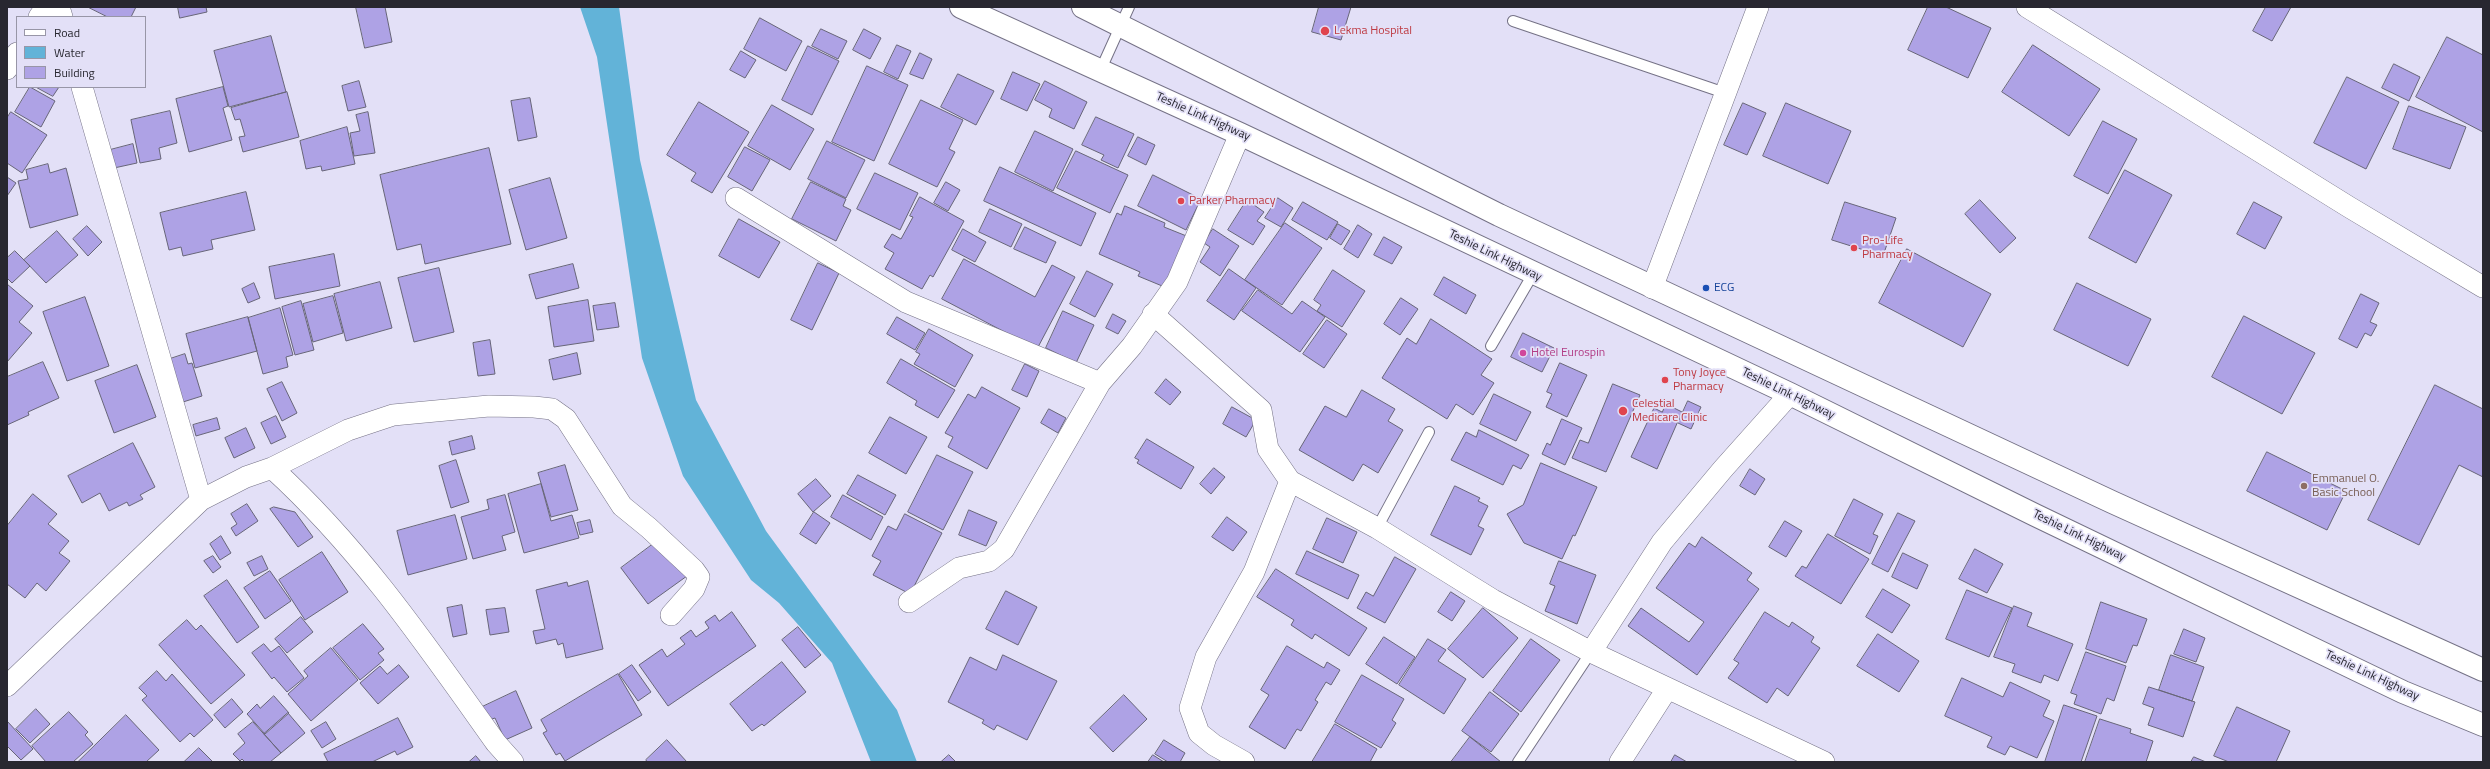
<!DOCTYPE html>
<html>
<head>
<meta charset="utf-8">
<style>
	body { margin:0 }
	#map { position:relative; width:2490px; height:769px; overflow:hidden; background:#e3e0f7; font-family:"Titillium Web",sans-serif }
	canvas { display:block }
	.frame { position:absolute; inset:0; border:8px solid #282730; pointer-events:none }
	.legend { position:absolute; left:16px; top:16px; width:130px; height:72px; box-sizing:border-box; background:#e3e0f7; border:1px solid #9896a7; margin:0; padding:5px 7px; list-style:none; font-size:12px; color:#282730 }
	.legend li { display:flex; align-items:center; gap:8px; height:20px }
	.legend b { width:20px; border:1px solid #9896a7 }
</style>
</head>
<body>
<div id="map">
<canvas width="2490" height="769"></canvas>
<div class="frame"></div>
<ul class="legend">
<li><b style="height:5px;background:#fff"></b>Road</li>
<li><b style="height:11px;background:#62b3d8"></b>Water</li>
<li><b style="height:11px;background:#aea2e5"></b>Building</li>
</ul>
</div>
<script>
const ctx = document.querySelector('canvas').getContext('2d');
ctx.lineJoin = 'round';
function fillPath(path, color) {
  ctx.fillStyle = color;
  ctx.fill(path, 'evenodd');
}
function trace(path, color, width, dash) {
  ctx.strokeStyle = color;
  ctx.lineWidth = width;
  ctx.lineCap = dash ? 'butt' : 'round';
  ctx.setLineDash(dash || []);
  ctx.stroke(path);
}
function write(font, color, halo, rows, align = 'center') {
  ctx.font = font + ' "Titillium Web",sans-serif';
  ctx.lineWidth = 3.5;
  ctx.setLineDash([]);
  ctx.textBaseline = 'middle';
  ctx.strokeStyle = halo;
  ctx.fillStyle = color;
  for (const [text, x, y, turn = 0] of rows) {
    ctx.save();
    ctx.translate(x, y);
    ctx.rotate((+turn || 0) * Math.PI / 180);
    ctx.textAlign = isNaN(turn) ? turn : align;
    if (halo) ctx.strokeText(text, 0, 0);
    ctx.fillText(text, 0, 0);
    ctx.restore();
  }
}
const water = new Path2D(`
	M580 7H619L640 160 696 400 766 531 897 710 917 762H871L832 663 779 603 751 580 683 476 642 358 597 57Z`);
const building = new Path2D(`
	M88 7H136L131 17H108Z
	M178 7H206L207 12 180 18Z
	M356 7H385L392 42 365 48Z
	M1319 7H1351L1341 40 1312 32Z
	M1928 7H1946L1991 28 1968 78 1908 50Z
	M2266 7H2291L2272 41 2253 31Z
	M760 18 802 41 786 71 744 49Z
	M821 29 847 41 838 59 812 46Z
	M864 29 881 38 870 59 853 50Z
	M271 36 286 92 229 107 214 51Z
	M2447 37 2483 55V132L2416 97Z
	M897 45 911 51 898 79 884 72Z
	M2033 45 2100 89 2069 136 2002 92Z
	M808 46 839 61 812 115 782 100Z
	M741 51 756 60 745 78 730 70Z
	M920 53 932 59 923 79 910 74Z
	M2394 64 2420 77 2409 101 2382 88Z
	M867 66 908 85 874 161 832 142Z
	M1013 72 1040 84 1027 111 1001 99Z
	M958 74 994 91 976 125 941 107Z
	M2347 77 2399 102 2366 169 2314 143Z
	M359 81 366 107 348 111 342 86Z
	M1045 81 1087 102 1074 129 1049 117 1052 109 1035 100Z
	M30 87 55 101 41 127 15 112Z
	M36 87H59L53 96Z
	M223 87 228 106 223 108 232 140 189 152 176 99Z
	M287 92 299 137 243 152 239 137 245 136 240 119 235 120 231 108Z
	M530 98 537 137 518 141 511 101Z
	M921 100 963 120 949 149 955 152 937 187 889 164Z
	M699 102 749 132 712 193 691 181 696 173 667 155Z
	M1743 103 1766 113 1747 155 1724 145Z
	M1786 103 1851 131 1828 184 1763 156Z
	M772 105 814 129 790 170 748 146Z
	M2409 106 2466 127 2450 169 2393 149Z
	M170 111 177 143 159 148 161 159 140 163 131 120Z
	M11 112 47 135 22 173 7 163V118Z
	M368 112 375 153 354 156 350 133 360 131 356 115Z
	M1096 117 1134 134 1118 168 1101 160 1104 155 1082 145Z
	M2103 121 2137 139 2108 194 2074 176Z
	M347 127 355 164 322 171 321 166 306 169 300 141Z
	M1035 131 1073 149 1053 191 1015 172Z
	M1138 137 1155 145 1146 165 1128 156Z
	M827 141 865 160 846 198 808 179Z
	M133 144 137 163 114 168 110 150Z
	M745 147 770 160 752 191 728 177Z
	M489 148 511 244 425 264 421 244 397 250 380 175Z
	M1076 151 1128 175 1110 213 1057 188Z
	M48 164 50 173 66 168 78 215 30 228 18 181 28 179 26 170Z
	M1000 167 1096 213 1081 246 984 201Z
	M2125 170 2172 195 2136 263 2089 238Z
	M875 173 918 193 900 230 857 209Z
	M1153 175 1201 199 1186 230 1138 206Z
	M7 177 16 183 7 196Z
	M550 178 567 238 526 250 509 190Z
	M811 182 846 199 843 206 851 210 836 241 792 219Z
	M946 182 960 190 948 211 934 203Z
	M246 192 255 230 211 240 213 249 183 256 181 247 169 250 160 213Z
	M920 197 964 221 933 277 930 275 922 289 885 269 894 253 884 247 892 234 901 239 913 217 910 216Z
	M1278 198 1293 208 1281 227 1265 218Z
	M1247 200 1264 212 1257 221 1265 226 1253 245 1228 230Z
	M1980 200 2016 238 2000 253 1965 214Z
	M1303 202 1338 222 1327 240 1292 220Z
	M1845 202 1896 218 1883 256 1832 240Z
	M2254 202 2282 217 2265 249 2237 234Z
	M1125 206 1165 223 1164 227 1189 237 1167 288 1138 276 1140 272 1099 254 1117 213 1121 215Z
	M990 209 1022 224 1011 247 979 232Z
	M739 219 780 242 759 278 719 256Z
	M1285 223 1322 248 1282 305 1245 280Z
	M1338 224 1350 231 1341 245 1330 238Z
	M1358 225 1372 234 1358 258 1344 249Z
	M87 226 102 242 88 256 73 239Z
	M1025 227 1056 242 1046 263 1014 249Z
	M963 229 986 242 975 262 952 250Z
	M1213 229 1239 246 1220 276 1200 262 1210 247 1204 243Z
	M57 231 78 255 46 283 24 260Z
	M1384 237 1402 247 1392 264 1374 255Z
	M1907 249 1991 294 1963 347 1879 303Z
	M15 251 30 266 12 283 7 278V258Z
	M334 254 340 286 275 299 269 267Z
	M964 259 1035 297 1052 265 1075 277 1037 349 942 299Z
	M818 263 839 273 812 330 791 320Z
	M573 264 579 288 536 299 529 275Z
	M439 268 454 332 414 342 398 278Z
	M1229 269 1256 288 1234 320 1207 301Z
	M1333 270 1365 291 1342 327 1317 311 1321 305 1314 300Z
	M1087 271 1113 284 1095 317 1070 304Z
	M1444 277 1476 295 1466 314 1434 295Z
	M380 282 392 328 346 341 334 294Z
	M254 283 260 298 248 303 242 289Z
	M2077 283 2151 319 2128 366 2054 330Z
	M7 284 33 306 19 322 32 333 7 362Z
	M1258 290 1292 314 1302 301 1325 317 1300 352 1242 311Z
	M2361 294 2379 303 2370 322 2377 325 2371 336 2365 333 2357 348 2339 339Z
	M333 296 343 333 313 342 303 304Z
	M85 297 109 366 67 381 43 312Z
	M1401 298 1418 309 1400 335 1384 324Z
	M588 300 594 341 554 347 548 307Z
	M301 301 314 350 295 355 282 307Z
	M615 303 619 327 597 330 593 306Z
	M280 308 293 355 286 357 288 367 263 374 248 318Z
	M1063 311 1094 325 1076 363 1046 348Z
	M1113 314 1126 321 1118 334 1106 328Z
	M2244 316 2315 353 2282 414 2212 377Z
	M248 317 257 351 195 368 186 334Z
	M897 317 925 333 915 350 887 334Z
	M1431 319 1492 359 1481 375 1494 383 1473 415 1456 404 1447 419 1382 378 1407 338 1416 344Z
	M1327 320 1347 334 1324 368 1303 354Z
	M929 329 973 355 955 387 914 364 920 354 916 352Z
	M1523 333 1554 348 1542 372 1511 357Z
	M490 340 495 374 478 376 473 343Z
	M577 353 581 374 553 380 549 360Z
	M185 354 188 364 192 363 202 396 183 402 170 359Z
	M901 359 955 390 938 418 915 405 917 401 887 383Z
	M43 362 59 398 28 412 29 415 7 425V377Z
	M1560 363 1587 375 1567 417 1546 407 1552 394 1547 392Z
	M1025 364 1039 371 1027 397 1012 390Z
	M137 365 156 417 114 433 95 381Z
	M1166 379 1181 392 1170 405 1155 393Z
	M282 382 297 413 282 421 267 389Z
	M1613 384 1640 395 1606 472 1572 458 1580 440 1588 443Z
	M2435 385 2483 409V477L2459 465 2419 545 2368 520Z
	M982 387 1020 408 987 469 948 447 953 437 945 433 968 394 975 398Z
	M1362 390 1395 409 1388 421 1403 430 1378 473 1363 464 1353 481 1299 450 1325 406 1346 417Z
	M1494 394 1531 412 1516 441 1480 424Z
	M1688 401 1701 407 1691 429 1678 423Z
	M1666 404 1682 412 1657 469 1631 457 1654 408 1662 412Z
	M1232 407 1256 420 1246 437 1223 424Z
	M1049 409 1066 418 1058 433 1041 423Z
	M276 416 286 437 271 444 261 423Z
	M890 417 927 437 906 474 869 453Z
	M217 418 220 429 196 436 193 425Z
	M1562 419 1582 428 1565 465 1542 454 1547 443 1550 445Z
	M246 428 255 448 234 458 225 438Z
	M1479 430 1529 455 1521 469 1513 465 1503 485 1451 460 1466 432 1476 437Z
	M472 436 475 449 452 455 449 442Z
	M1147 439 1194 467 1181 489 1137 463 1139 460 1135 458Z
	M133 443 155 487 140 495 143 499 129 506 127 502 109 511 100 493 82 503 68 476Z
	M2267 452 2346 491 2327 530 2247 491Z
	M937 455 973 472 943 530 908 512Z
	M456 460 469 502 451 508 439 466Z
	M1541 463 1597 487 1575 536 1573 535 1562 559 1524 543 1507 514 1523 505Z
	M565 465 578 510 551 517 538 473Z
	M1214 468 1225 477 1211 494 1200 484Z
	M1750 469 1765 479 1755 495 1740 486Z
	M858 475 896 495 885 515 847 494Z
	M816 479 831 496 813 512 798 494Z
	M541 484 551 521 572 515 579 538 524 553 508 494Z
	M1455 486 1480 498 1478 501 1488 506 1478 526 1484 529 1471 555 1431 535Z
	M33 494 57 514 48 524 69 541 59 553 70 561 46 591 37 583 25 598 7 584V526Z
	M505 495 515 532 502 536 506 550 473 559 461 517 489 509 487 500Z
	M843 495 883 517 871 540 831 517Z
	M1854 499 1883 514 1873 534 1878 536 1870 554 1835 536Z
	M247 504 258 521 236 536 231 528 237 524 231 514Z
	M274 507 295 512 313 537 298 547 270 509Z
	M969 510 997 522 986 546 959 535Z
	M814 512 830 523 816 544 800 534Z
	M1898 513 1915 521 1888 572 1872 564Z
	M905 514 942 533 910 594 873 575 881 561 872 556 888 526 896 530Z
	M455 515 467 559 408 575 397 531Z
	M1227 517 1247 532 1233 551 1212 537Z
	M1327 518 1357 532 1343 563 1313 549Z
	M590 520 593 532 580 535 577 523Z
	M1785 521 1802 531 1786 557 1769 547Z
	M1828 534 1869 559 1841 604 1795 576 1802 566 1806 568Z
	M221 536 231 553 220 560 210 544Z
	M1702 537 1752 573 1747 580 1759 589 1697 675 1628 626 1641 608 1689 642 1704 622 1656 588 1689 543 1695 547Z
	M660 539 687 576 648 604 621 568Z
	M1975 549 2003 564 1987 593 1959 579Z
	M1307 551 1359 575 1348 599 1296 574Z
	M322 552 348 592 305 620 279 580Z
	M1903 553 1928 565 1917 589 1892 577Z
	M213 556 221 567 213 573 204 561Z
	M262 556 268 569 254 576 247 563Z
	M1395 557 1416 569 1385 623 1357 608 1366 592 1373 596Z
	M1559 561 1596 575 1577 624 1545 611 1555 586 1550 584Z
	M1276 569 1367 628 1349 656 1315 634 1312 639 1291 625 1294 620 1257 597Z
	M270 571 291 601 265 619 244 588Z
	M227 580 259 627 237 643 204 596Z
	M588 581 603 649 566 658 563 643 558 645 556 639 536 644 533 631 545 629 536 590 567 582 568 586Z
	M1883 589 1910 605 1892 633 1866 617Z
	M1967 590 2012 608 1989 657 1946 639Z
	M1006 591 1037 607 1018 645 986 629Z
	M1451 592 1465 601 1452 621 1438 612Z
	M2101 602 2147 619 2137 646 2133 645 2126 663 2086 649Z
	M462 605 467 634 453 637 447 608Z
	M2014 606 2032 613 2027 626 2073 644 2058 681 2044 675 2041 683 2012 672 2015 664 1994 657Z
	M505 608 509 632 490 635 486 610Z
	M1483 608 1518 638 1483 678 1448 649Z
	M732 612 756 646 668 706 639 665 662 649 667 657 685 644 680 638 691 630 696 637 709 628 705 622 715 615 719 621Z
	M1765 612 1789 627 1792 622 1814 637 1811 642 1820 648 1788 696 1777 688 1767 703 1728 678 1739 663 1734 660Z
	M301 617 313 632 287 653 275 639Z
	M187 620 196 630 201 625 245 675 211 704 159 645Z
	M363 624 384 649 378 653 384 660 360 680 333 648Z
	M798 627 821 655 805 668 782 640Z
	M2184 629 2205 638 2196 662 2174 654Z
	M1878 634 1919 661 1899 692 1857 666Z
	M1384 637 1415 657 1397 684 1366 664Z
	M1428 639 1446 650 1438 661 1466 679 1444 714 1399 685Z
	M1531 639 1560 660 1521 712 1493 691Z
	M264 644 271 652 279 646 304 678 287 692 274 677 272 679 252 653Z
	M1287 646 1324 668 1327 662 1340 670 1331 685 1326 682 1315 700 1318 702 1301 731 1297 729 1285 749 1249 727 1269 695 1261 690Z
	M331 648 358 680 311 721 288 694 308 676 304 671Z
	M2086 652 2126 666 2114 701 2107 698 2101 714 2074 704 2077 695 2071 693Z
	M1003 655 1057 681 1027 740 997 725 994 730 982 723 984 720 948 702 970 657 996 670Z
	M2171 655 2204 667 2192 701 2159 690Z
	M782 662 806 692 764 726 762 724 752 731 730 704Z
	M399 665 409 677 378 704 360 683 380 666 387 674Z
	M632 665 651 692 638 701 619 674Z
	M157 671 166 681 172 674 213 720 194 737 190 733 180 742 142 700 147 696 139 688Z
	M618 674 642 715 565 761 560 753 556 755 543 733 547 731 541 720Z
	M1362 675 1404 699 1392 720 1396 723 1381 748 1335 722Z
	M1962 678 2003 697 2010 682 2050 701 2043 716 2054 721 2037 758 2010 746 2005 755 1987 747 1992 737 1945 716Z
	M2149 687 2195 702 2183 737 2148 725 2154 708 2143 704Z
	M516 691 532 728 505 740 495 718 486 721 480 708Z
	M1490 692 1519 714 1491 752 1462 731Z
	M1124 695 1147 719 1113 752 1090 728Z
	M274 696 289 713 265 734 247 714 257 704 260 708Z
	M232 699 243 712 225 728 214 715Z
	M2064 705 2097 716 2081 762H2045Z
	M2237 707 2290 731 2276 762H2229L2214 756Z
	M36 709 50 724 30 743 16 729Z
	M69 712 88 732 85 735 93 744 73 762H46L32 746Z
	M288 713 305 733 281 753 264 734Z
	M126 715 159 750 146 762H78Z
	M398 718 413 747 397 755 395 751 372 762H328L324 754Z
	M2100 719 2131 729 2130 733 2153 741 2146 762H2085Z
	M7 721 33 749 21 760 7 746Z
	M253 722 281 753 270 762H245L242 759 240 761 233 754 245 743 238 734Z
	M326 722 336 739 322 748 311 731Z
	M1335 724 1377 749 1370 762H1312Z
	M1470 737 1501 762H1451Z
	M667 740 687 762H647L646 760Z
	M1164 740 1185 753 1180 762H1168L1155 754Z
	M199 748 213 762H184Z
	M949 755 956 762H941Z
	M1153 755 1164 762H1148Z
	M1675 755 1687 762H1671Z
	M476 756 481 762H469Z
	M2194 757 2206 762H2191Z`);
const lane = new Path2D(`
	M1513 21 1725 93
	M1101 69 1129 7
	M1491 346 1533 274
	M1377 528 1429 432
	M1518 762 1591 652`);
const street = new Path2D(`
	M59 7 62 17
	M2027 7 2349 207 2483 287
	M39 17 46 7
	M7 69 17 53
	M82 87 201 500
	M736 198 906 302 1100 383
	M1652 288 1758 7
	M1153 314 1261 410 1268 449 1290 481 1377 528 1493 600 1591 652 1824 762
	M272 468 348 430 393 415 489 406 534 407 552 409 566 419 622 506 649 528 694 570 699 577 694 589 671 615
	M909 602 959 568 989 561 1004 549 1100 383 1132 346 1177 282 1240 134
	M1591 652 1662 542 1723 469 1790 394
	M7 686 201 500 246 477 272 468C360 548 427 646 496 743L513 762
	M1244 762 1214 745 1199 733 1190 708 1206 657 1254 572 1290 481
	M1620 762 1667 689`);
const secondary = new Path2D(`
	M961 7 1240 134 1790 394 2035 515 2403 692 2483 725
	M1083 7 1499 215 2112 502 2483 670`);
const markers = [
	[1325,31,5,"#e0444e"],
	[1181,201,4,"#e0444e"],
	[1854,248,4,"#e0444e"],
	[1706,288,4,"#1a4fb4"],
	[1523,353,4,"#d1479c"],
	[1665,380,4,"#e0444e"],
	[1623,411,5,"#e0444e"],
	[2304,486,4,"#8d6e63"]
];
const healthNames = [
	["Lekma Hospital",1334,31],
	["Parker Pharmacy",1189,201],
	["Pro-Life",1862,241],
	["Pharmacy",1862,255],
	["Tony Joyce",1673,373],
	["Pharmacy",1673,387],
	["Celestial",1632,404],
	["Medicare Clinic",1632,418]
];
const streetNames = [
	["Teshie Link Highway",1203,117,24],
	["Teshie Link Highway",1495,256,26],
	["Teshie Link Highway",1788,394,26],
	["Teshie Link Highway",2079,536,26],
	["Teshie Link Highway",2372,676,25]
];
const transitNames = [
	["ECG",1714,288]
];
const hotelNames = [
	["Hotel Eurospin",1531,353]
];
const educationNames = [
	["Emmanuel O.",2312,479],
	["Basic School",2312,493]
];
fillPath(water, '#62b3d8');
fillPath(building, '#aea2e5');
trace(building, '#676578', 1);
trace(lane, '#757286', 12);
trace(street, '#757286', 22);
trace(secondary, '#757286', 24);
trace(lane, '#fff', 10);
trace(street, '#fff', 21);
trace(secondary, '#fff', 22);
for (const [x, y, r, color] of markers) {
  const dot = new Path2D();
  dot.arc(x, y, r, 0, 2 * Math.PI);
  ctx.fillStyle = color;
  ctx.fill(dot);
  trace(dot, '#e3e0f7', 1.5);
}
write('12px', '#be3a42', '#e3e0f7', healthNames, 'left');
write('12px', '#282730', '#e3e0f7', streetNames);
write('12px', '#164399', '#e3e0f7', transitNames, 'left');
write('12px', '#b23c85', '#e3e0f7', hotelNames, 'left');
write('12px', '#785e54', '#e3e0f7', educationNames, 'left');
</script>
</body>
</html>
